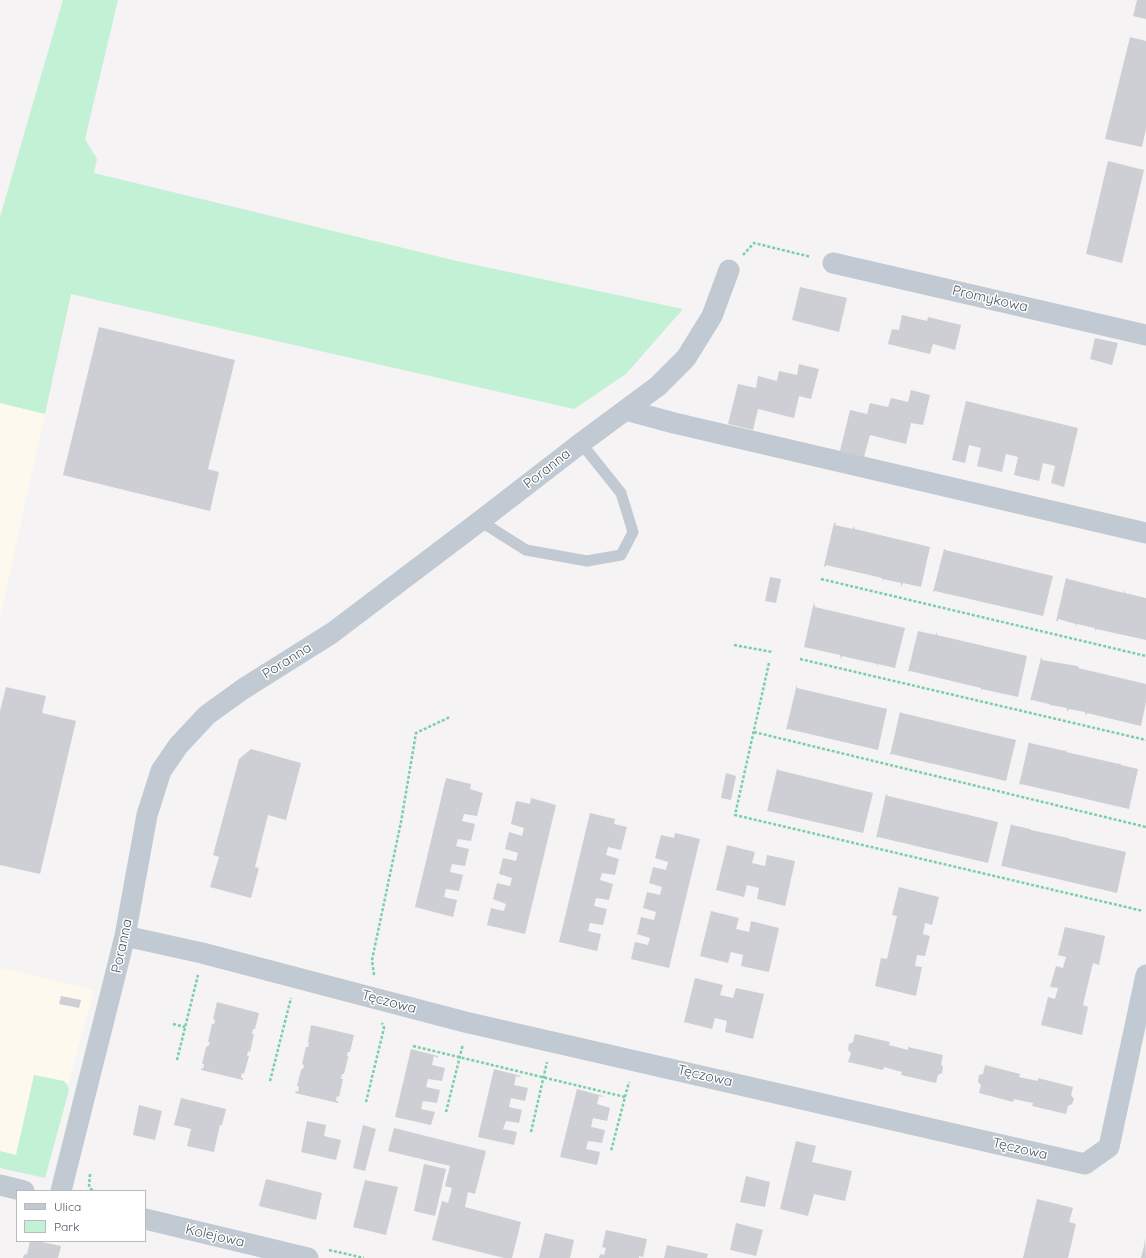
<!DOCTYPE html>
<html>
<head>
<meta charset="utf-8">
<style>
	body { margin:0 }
	#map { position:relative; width:1146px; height:1258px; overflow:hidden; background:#f5f3f3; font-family:Quicksand,sans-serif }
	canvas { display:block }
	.legend { position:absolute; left:16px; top:1190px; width:130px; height:52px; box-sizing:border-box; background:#fff; border:1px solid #b7bbc0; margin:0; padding:5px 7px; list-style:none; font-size:12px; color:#4a5661 }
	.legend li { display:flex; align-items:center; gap:8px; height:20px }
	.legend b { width:20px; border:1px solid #b7bbc0 }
</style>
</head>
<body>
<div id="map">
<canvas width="1146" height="1258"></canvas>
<ul class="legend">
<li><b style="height:5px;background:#c1cad2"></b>Ulica</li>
<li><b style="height:11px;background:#c3f1d5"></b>Park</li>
</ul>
</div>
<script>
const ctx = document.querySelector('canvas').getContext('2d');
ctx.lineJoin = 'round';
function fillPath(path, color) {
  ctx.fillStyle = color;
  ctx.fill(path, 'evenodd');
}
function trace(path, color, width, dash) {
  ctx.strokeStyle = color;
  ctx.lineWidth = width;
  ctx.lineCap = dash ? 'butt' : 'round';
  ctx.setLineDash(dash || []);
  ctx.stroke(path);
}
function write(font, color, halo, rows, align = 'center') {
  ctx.font = font + ' Quicksand,sans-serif';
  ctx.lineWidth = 3;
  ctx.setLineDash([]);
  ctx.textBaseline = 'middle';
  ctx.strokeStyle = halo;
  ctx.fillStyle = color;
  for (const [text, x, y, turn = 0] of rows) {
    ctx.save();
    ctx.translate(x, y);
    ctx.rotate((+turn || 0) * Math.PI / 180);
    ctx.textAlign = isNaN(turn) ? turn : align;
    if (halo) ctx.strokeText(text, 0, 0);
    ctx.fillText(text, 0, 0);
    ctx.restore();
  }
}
const commercial = new Path2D(`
	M0 403 45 414 0 617Z
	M0 968 94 990 45 1170 0 1159Z`);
const green = new Path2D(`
	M63 0H118L85 139 97 159 94 173 457 261 683 309 626 374 574 409 71 294 45 414 0 403V217Z
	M34 1075 64 1081 67 1084 69 1090 45 1178 0 1168V1151L16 1155Z`);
const building = new Path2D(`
	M1137 0H1146V19L1133 16Z
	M1130 37 1146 41V129L1142 147 1105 139Z
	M1108 161 1144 170 1122 263 1086 254Z
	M800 287 847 298 839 332 792 320Z
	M902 315 927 321 928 317 961 325 955 350 933 344 930 354 888 344 892 329 899 330Z
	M99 327 235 360 208 469 219 472 210 511 63 475Z
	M1095 338 1118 343 1112 365 1090 359Z
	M799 364 819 369 811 399 799 396 794 418 758 409 753 430 728 424 738 384 756 388 758 376 777 381 779 371 797 375Z
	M911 390 930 395 923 425 911 423 906 444 870 435 864 457 840 451 850 410 867 414 870 403 888 407 891 398 908 402Z
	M966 401 1078 428 1064 487 1051 483 1055 466 1043 463 1039 481 1014 475 1018 457 1006 454 1002 472 977 466 981 448 969 445 965 463 952 460Z
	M834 523H836L835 525 853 529 854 526 855 529 930 547 921 587 903 583 901 587V583L883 579 882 582V578L826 565V567L824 566Z
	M944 549H945V550L1053 576 1043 616 935 591 933 592Z
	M770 577 781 579 776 603 765 601Z
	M1066 578 1068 579 1124 593 1125 589V593L1146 598V640L1096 629 1095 632V628L1077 624 1076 627V624L1058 619V621H1056Z
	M814 602 815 607 905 628 895 668 878 664 877 667V664L842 656 841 659 840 655 804 647Z
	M918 631 936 635 937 631V635L1027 656 1018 697 982 689 981 691V688L910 671 908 672Z
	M1041 658H1042V660L1077 666 1079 667 1078 668 1146 684V702L1141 726 1087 713 1086 716 1085 712 1069 709 1067 712V708L1050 705 1049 704 1032 700 1030 701Z
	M797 684V688L887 709 878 750 788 729 786 730Z
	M6 687 46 696 42 713 76 721 40 874 0 865V711Z
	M900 712 902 713 1016 740 1006 781 930 763V764L929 763 892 754 890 755Z
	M1029 742 1030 743 1065 751 1067 749 1066 752 1119 764 1120 763 1121 765 1138 769 1129 809 1021 784 1019 785Z
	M251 749 301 763 286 820 268 815 255 867 259 868 251 898 210 887 219 857 213 855 239 759Z
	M777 769H778V770L873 793 863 833 768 811 767 812Z
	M726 773 736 776 731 800 721 798Z
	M446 778 471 784 470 789 483 793 477 816 464 814 462 821 475 824 471 841 458 839 456 846 469 849 465 866 452 864 450 872 463 875 459 891 446 889 444 897 457 900 453 917 415 907Z
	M886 794 888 796 998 822 988 863 878 837 876 838Z
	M531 798 556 805 525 934 487 925 491 908 504 911 506 904 493 899 497 883 510 886 512 878 499 874 503 858 516 861 518 853 505 849 509 832 522 836 524 828 511 824 516 801 530 804Z
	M590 813 615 819 614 824 627 827 621 850 608 847 606 855 619 859 615 875 602 873 600 880 613 884 609 900 596 898 594 906 607 909 603 925 590 923 588 931 601 934 597 951 559 942Z
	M1011 824 1012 825 1030 829V828L1031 830 1049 834V833L1050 834 1068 838V837L1069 839 1126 852 1117 893 1002 866 1001 867Z
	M675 833 700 839 669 968 631 959 635 942 648 945 650 938 637 934 641 917 654 920 656 912 643 908 647 892 660 895 662 887 649 883 653 867 666 870 668 862 655 858 661 835 674 838Z
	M727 845 755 852 752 863 765 866 767 855 795 861 785 906 757 899 759 888 747 885 744 897 716 890Z
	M899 887 939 897 932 925 925 923 923 934 930 936 925 956 917 955 915 966 922 967 916 996 875 986 881 958 887 959 897 916 892 915Z
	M711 911 739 918 736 929 749 932 751 921 779 928 769 972 741 966 743 955 731 952 728 963 700 956Z
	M1065 927 1105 936 1099 965 1093 963 1083 1005 1088 1007 1082 1035 1041 1025 1048 997 1055 999 1058 988 1050 987 1056 966 1063 968 1066 957 1058 955Z
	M695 978 723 985 720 995 733 998 736 988 764 994 753 1039 725 1032 727 1021 715 1018 712 1029 684 1022Z
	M61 996 81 1000 79 1008 59 1004Z
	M217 1002 259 1013 255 1029H253L252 1034H254L250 1052 248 1051 247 1056H249L244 1074 242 1073 241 1078H243V1080L201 1070V1068L203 1069 204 1064H202L206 1047 207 1046 208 1047 210 1042H208L212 1024H214L215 1020 213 1019Z
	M311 1025 354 1035 350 1052H348L347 1056 349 1057 348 1058 344 1074H342L341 1079H343L339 1097 337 1096 336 1101H338V1103L295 1093 296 1091 298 1092 299 1087 297 1086 301 1070V1069H303L304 1065 302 1064 306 1047H308L309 1043 308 1042Z
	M855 1034 890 1042 889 1045 908 1050V1047L943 1055 941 1064 943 1067 942 1073 938 1075 936 1083 901 1075 902 1072 884 1067 883 1070 848 1062 851 1053 848 1050 849 1044 853 1042Z
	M411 1049 438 1056V1058L434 1056 432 1065 445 1068 442 1081 428 1079 426 1087 440 1090 437 1103 423 1101 421 1109 435 1112 431 1125 395 1117Z
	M985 1065 1020 1074 1019 1077 1038 1081V1078L1073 1087 1071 1095 1074 1099 1072 1104 1068 1106 1066 1114 1032 1106 1033 1103 1023 1101 1014 1099 1013 1102 979 1093 981 1085 978 1082 979 1075 983 1074Z
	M494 1069 521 1076 520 1077 516 1076 514 1085 528 1088 525 1101 511 1098 509 1107 522 1110 519 1123 506 1121 503 1129 517 1132 514 1145 478 1137Z
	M577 1089 603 1096V1097L599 1096 597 1104 610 1108 607 1121 593 1118 591 1127 605 1130 602 1143 588 1141 586 1149 600 1152 597 1165 560 1157Z
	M181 1098 226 1109 222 1125H220L214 1152 187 1146 191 1129 174 1125Z
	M139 1105 162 1111 155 1140 133 1135Z
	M307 1121 326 1125 324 1136 341 1140 336 1160 301 1152Z
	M363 1125 376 1129 365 1171 353 1168Z
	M394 1128 486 1151 475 1194 468 1192 465 1207 521 1222 512 1258H504L432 1240 442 1201 448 1203 452 1188 445 1186 450 1166 388 1151Z
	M796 1141 816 1146 812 1162 852 1171 845 1201 814 1194 808 1216 780 1209Z
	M424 1164 446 1169 435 1216 414 1211Z
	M746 1176 770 1182 765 1207 740 1202Z
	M266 1179 322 1193 316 1220 259 1206Z
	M365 1180 398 1187 386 1235 353 1227Z
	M1037 1199 1073 1208 1069 1222 1076 1224 1068 1258H1023Z
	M736 1223 763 1230 756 1256 730 1250Z
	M606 1230 647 1239 643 1257 639 1256V1258H599L600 1254 604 1255 606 1248 602 1247Z
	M545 1233 574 1240 570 1258H539Z
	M1145 1238 1146 1258H1141L1144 1246Z
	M30 1241H37L61 1246 58 1258H23L24 1255 27 1254Z
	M667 1245 708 1254 707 1258H664Z`);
const path = new Path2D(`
	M743 255 754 243 811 257
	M821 579 1146 656
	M734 645 772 652
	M800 659 1146 740
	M769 663 735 815 1143 911
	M754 732 1146 827
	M374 975 372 960 401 822 416 733 450 717
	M173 1024 185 1027
	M413 1046 625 1097 611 1151
	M177 1060 198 975
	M270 1081 291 998
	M625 1097 629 1082
	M366 1102 384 1028 382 1023
	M446 1112 463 1044
	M531 1132 547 1062
	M90 1174 89 1187 93 1191
	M329 1250 364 1258`);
const service = new Path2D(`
	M480 521 526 550 587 561 621 555 633 532 621 493 581 443`);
const minor = new Path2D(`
	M833 263 1146 335
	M626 410 674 423 1146 533
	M125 936 202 953 465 1022 1085 1164 1109 1147 1146 975
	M0 1185 24 1191
	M61 1191 125 936 147 815 161 771 178 746 207 715 243 689 332 633 480 521 581 443 658 386 686 358 712 316 729 270
	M145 1219 308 1258`);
const streetNames = [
	["Promykowa",990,299,13],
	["Poranna",547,469,-38],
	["Poranna",287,661,-32],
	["Poranna",122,946,-78],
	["Tęczowa",389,1002,15],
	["Tęczowa",705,1076,13],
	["Tęczowa",1020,1149,13],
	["Kolejowa",215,1236,13]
];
fillPath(commercial, '#fdf9ef');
fillPath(green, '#c3f1d5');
fillPath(building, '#cdcfd5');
trace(path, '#7ad0a6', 2.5, [3, 2]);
trace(service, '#c1cad2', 11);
trace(minor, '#c1cad2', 21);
write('14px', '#4a5661', '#fff', streetNames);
</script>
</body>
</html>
